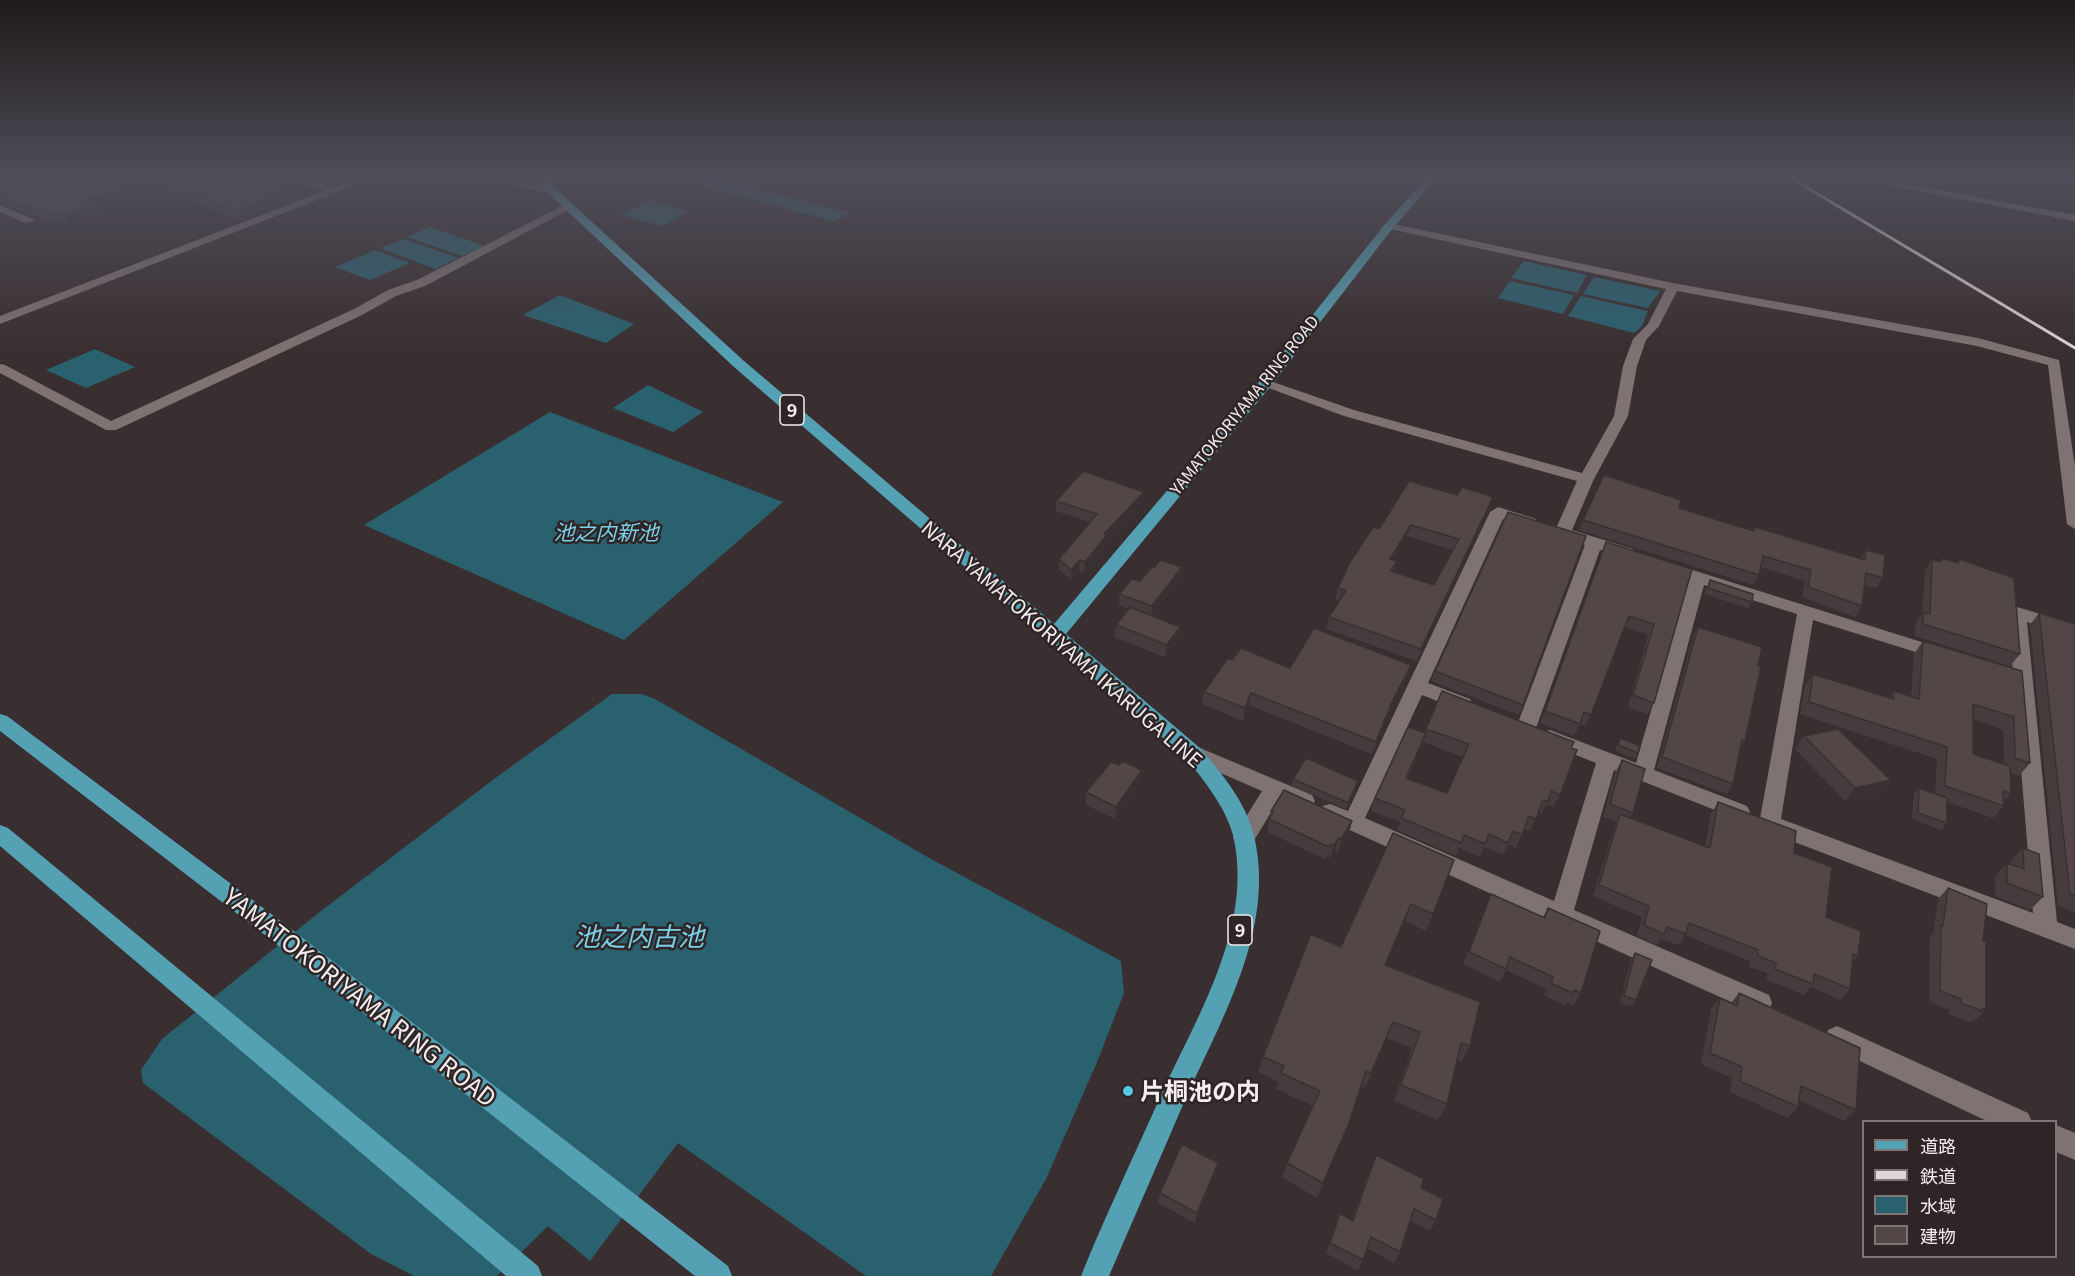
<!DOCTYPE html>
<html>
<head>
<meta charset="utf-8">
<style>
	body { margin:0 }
	#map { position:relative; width:2075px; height:1276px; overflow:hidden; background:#3a2f30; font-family:Georgia,"Noto Sans JP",serif }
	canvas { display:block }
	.legend { position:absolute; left:1862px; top:1120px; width:195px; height:138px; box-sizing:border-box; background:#302526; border:2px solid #7e7576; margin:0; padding:8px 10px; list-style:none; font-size:18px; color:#f4eded }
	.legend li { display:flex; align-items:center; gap:12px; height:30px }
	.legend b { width:30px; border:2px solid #7e7576 }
</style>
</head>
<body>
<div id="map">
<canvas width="2075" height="1276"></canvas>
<ul class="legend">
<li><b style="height:8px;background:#54a1b4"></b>道路</li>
<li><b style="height:8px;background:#ded6d7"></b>鉄道</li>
<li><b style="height:16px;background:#2a616f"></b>水域</li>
<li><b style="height:16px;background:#524647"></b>建物</li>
</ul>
</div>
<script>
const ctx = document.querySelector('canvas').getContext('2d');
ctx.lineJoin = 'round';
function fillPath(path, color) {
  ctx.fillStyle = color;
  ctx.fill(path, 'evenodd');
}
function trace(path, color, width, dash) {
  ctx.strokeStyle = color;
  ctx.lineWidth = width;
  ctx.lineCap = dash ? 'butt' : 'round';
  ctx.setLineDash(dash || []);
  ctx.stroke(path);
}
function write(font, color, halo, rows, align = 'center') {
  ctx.font = font + ' Georgia,"Noto Sans JP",serif';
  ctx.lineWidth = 5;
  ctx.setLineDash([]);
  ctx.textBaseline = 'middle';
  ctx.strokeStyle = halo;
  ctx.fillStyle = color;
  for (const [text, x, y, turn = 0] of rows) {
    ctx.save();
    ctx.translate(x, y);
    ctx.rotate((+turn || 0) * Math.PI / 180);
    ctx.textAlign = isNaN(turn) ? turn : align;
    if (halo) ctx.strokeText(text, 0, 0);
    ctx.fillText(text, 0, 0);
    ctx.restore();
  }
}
const water = new Path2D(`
	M715 178 747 187 731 195 699 186Z
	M751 187 851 213 833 221 735 195Z
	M649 200 688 212 662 226 620 215Z
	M430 227 485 246 462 256 407 237Z
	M403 239 459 258 435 269 380 248Z
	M375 250 410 263 370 280 335 267Z
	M1524 261 1587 275 1577 293 1511 278Z
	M1594 277 1660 291 1648 308 1583 294Z
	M1510 281 1574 295 1563 314 1498 298Z
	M560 295 634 324 606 343 523 315Z
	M1581 296 1648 311 1642 326 1634 333 1568 316Z
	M95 349 135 367 86 388 46 370Z
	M648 385 703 412 673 432 613 408Z
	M550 412 783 502 624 640 364 525Z
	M612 694H642L655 699 931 859 1121 961 1124 993 1097 1062 1046 1179 991 1276H866L678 1143 590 1261 548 1226 497 1276H414L371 1254 143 1083 141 1070 162 1039 321 911 498 776Z`);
const minor = new Path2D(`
	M279 175C298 174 322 189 335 187 352 185 363 174 381 175L0 324V316L324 191Z
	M474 175H492L557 191 552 194Z
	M1386 175H1406L1432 182 1427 185Z
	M1835 175H1856L2075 215V221Z
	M568 203 573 206 572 208 425 286 396 296 362 315 116 430H106L0 373V364L5 365 111 421 354 309 388 290 417 280Z
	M0 205 33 219 35 221 25 223 0 212Z
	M1389 223 1673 283 1978 338 2059 360 2075 466V529L2067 524 2048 365 1977 346 1677 291 1659 326 1646 340 1637 366 1628 416 1594 479 1572 530 1633 549 1635 553 1627 558 1600 550 1536 728 1533 733 1526 735 1519 733 1516 728 1585 545 1556 537 1554 533 1577 481 1344 416 1258 384 1260 381H1270L1354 410 1582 473 1614 416 1623 366 1633 339 1648 324 1666 289 1385 228V224Z
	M1498 507 1536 519 1538 522 1530 527 1503 519 1428 683 1470 699 1473 704 1470 709 1463 711 1422 695 1365 818 1554 901 1596 763 1543 742 1540 737 1543 732 1550 730 1636 763 1689 580 1661 571 1659 567 1661 563 1667 562 1947 650 1950 654 1947 658 1941 660 1813 620 1781 819 2033 913 2008 613 2017 607 2075 624V636L2027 622 2057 922 2075 929V949L1763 830 1759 824 1797 614 1704 585 1654 770 1747 806 1750 812 1747 818 1740 820 1614 770 1574 910 1769 995 1772 1003 1769 1011 1760 1014 1751 1011 1323 818 1320 812 1323 806 1330 804 1348 811 1490 512Z
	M1193 745 1312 795 1315 801 1312 807 1305 809 1279 799 1252 844 1244 847 1236 844 1233 838 1262 791 1186 758 1183 753 1186 748Z
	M1837 1026 2028 1113 2032 1122H1989L1828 1046 1825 1038 1828 1030Z
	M2056 1125 2075 1133V1160L2056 1152Z`);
const major = new Path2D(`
	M539 175H549V182L556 189 744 361 1054 624 1260 381 1385 224 1429 175H1439L1393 228 1270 387 1066 634 1200 748C1222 774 1246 802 1254 836 1276 928 1221 1020 1185 1100 1160 1159 1134 1217 1109 1276H1081C1106 1214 1135 1154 1162 1093 1198 1015 1254 925 1233 835 1225 806 1205 782 1186 758L734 367 548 193 539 183Z
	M0 714 7 716 282 922 728 1266 732 1276H695L266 936 0 731Z
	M0 825 8 828 538 1266 542 1276H506L0 846Z`);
const rail = new Path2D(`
	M1786 175 2075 348`);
const wall = new Path2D(`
	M0 175 124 185 135 180 130 182 102 175H366L355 178 346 176 322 183 299 178 309 188 274 201 276 206 242 220 212 211 210 208 153 187 96 206 100 213 70 225 34 216 0 204Z
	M382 175H409L395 180 383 176Z
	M1144 492 1143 502 1107 541V545L1084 572 1079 571 1071 580 1059 569V559L1090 522 1056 511V501Z
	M1457 495 1493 497 1490 509 1417 661 1326 629 1329 617 1339 601 1335 599 1338 588 1379 529ZM1407 536 1453 550 1434 585 1394 572 1397 561 1393 560Z
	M1679 508 1753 531 1755 527 1861 559 1866 550 1883 578 1876 588 1864 585 1862 606 1855 617 1802 597 1805 581 1761 567 1759 575 1753 585 1579 530 1583 520Z
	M1606 542 1692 569 1654 703 1648 714 1628 707 1648 635 1625 627 1591 715 1585 726 1580 724 1574 736 1540 723Z
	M1942 558 1956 563 1959 559 2020 654 2010 666 1915 636V624L1922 614 1925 571 1932 559 1940 562Z
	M1182 567 1180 578 1152 616 1180 627 1179 640 1165 657 1115 638 1116 625 1129 609 1119 605V594L1140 581Z
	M1710 580 1752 602 1748 608 1704 594Z
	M2039 613 2075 624V912L2058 906 2030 625Z
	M1698 627 1745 741 1741 749 1733 784 1727 794 1657 768 1693 637Z
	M1923 641 2022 671 2030 763 2019 776 2010 772 2011 793 2004 801V806L1993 818 1947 802V823L1941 830 1912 819 1914 794 1919 788 1935 794 1937 759 1800 714 1805 686 1813 674 1889 698 1894 691 1911 696 1914 654ZM1973 719 2003 730 2004 764 1973 754Z
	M1232 660 1290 668 1411 665 1407 677 1387 716 1372 754 1249 705 1243 721 1202 704 1204 692Z
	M1435 671 1523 705 1519 715 1431 681Z
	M1442 691 1571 748 1560 795 1553 807 1546 804 1542 814 1538 813 1530 831 1524 829 1516 848 1508 844 1503 855 1484 847 1480 857 1459 848 1456 856 1397 830 1400 822 1371 811 1375 798 1425 733ZM1423 742 1463 757 1447 793 1407 779Z
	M1804 736 1881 793 1845 801 1795 749Z
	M1620 738 1638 753 1635 759 1615 751Z
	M1622 760 1633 813 1630 818 1705 846 1711 814 1718 802 1794 853 1826 917 1858 956 1852 962 1850 989 1840 1000 1811 987 1804 995 1767 980V973L1749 967 1750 961 1685 935 1679 945 1661 939 1657 945 1637 936 1642 917 1593 896 1616 822 1603 817 1615 773Z
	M1293 779 1356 788 1346 809 1292 786Z
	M1140 783 1115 819 1086 805V792Z
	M1271 811 1352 821 1349 833 1338 852 1335 851 1330 858 1327 856 1325 859 1267 832Z
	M1393 833 1433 914 1426 931 1405 921 1385 965 1470 1046 1461 1062 1457 1060 1447 1104 1438 1120 1394 1101 1412 1048 1386 1038 1365 1088 1361 1087 1349 1123 1317 1198 1282 1177 1287 1163 1313 1106 1276 1089 1279 1082 1258 1072 1263 1057 1341 947Z
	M2023 848 2043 897 2030 910 1995 896V876L2007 863 2011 865V861Z
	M1948 888 1983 941 1986 1010 1974 1021 1972 1020 1970 1022 1949 1014V1010L1929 1002 1930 936 1933 934 1938 899Z
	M1491 894 1543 917 1548 908 1581 993 1573 1005 1567 1002 1565 1006 1544 995 1546 989 1506 970 1500 982 1463 964Z
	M1635 953 1636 1000 1632 1006 1620 1003 1631 959Z
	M1739 993 1856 1110 1844 1121 1799 1100 1798 1107 1788 1118 1730 1092 1732 1078 1701 1064 1711 1009 1720 998 1731 1003Z
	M1376 1155 1421 1188 1436 1220 1430 1231 1410 1220 1400 1252 1394 1263 1367 1248 1363 1260 1358 1271 1326 1253 1336 1224 1340 1213 1352 1220 1371 1166Z
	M1218 1163 1215 1174 1195 1223 1158 1203 1160 1193Z`);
const shadedWall = new Path2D(`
	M126 175H158L130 182Z
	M319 175H345L346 176 322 183Z
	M354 175H366L355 178Z
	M393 175H409L395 180Z
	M149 179 153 187 96 206 100 213 70 225 65 216 82 201Z
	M305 180 309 188 274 201 276 206 242 220 238 211 264 195Z
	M1144 492 1143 502 1107 541V545L1084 572 1085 562 1104 534Z
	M1493 497 1490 509 1417 661 1421 649Z
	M1411 525 1407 536 1387 571 1390 559Z
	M1080 560 1079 571 1071 580V570Z
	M1182 567 1180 578 1151 618 1152 606Z
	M1180 627 1179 640 1165 657 1167 645Z
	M1411 665 1407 677 1387 716 1372 754 1376 742 1391 704Z
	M1251 693 1249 705 1243 721 1245 708Z
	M1426 733 1421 746 1401 791 1406 778Z
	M1142 770 1140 783 1115 819 1116 807Z
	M1891 780 1881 793 1845 801 1855 788Z
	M1358 781 1356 788 1346 809 1348 803Z
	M1352 821 1349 833 1338 852 1341 839Z
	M1339 838 1335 851 1330 858 1334 845Z
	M1411 904 1405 921 1378 981 1385 965Z
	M1218 1163 1215 1174 1195 1223 1197 1213Z`);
const building = new Path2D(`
	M0 175H101L124 185 149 175H291L305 180 264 195 272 197 238 211 208 202 211 201 149 179 82 201 96 205 65 216 29 208 0 198Z
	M1083 471 1144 492 1104 534 1107 535 1085 562 1080 560 1071 570 1059 559 1097 514 1056 501Z
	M1604 475 1681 500 1679 508 1754 531 1755 527 1865 560 1866 550 1885 555 1883 578 1866 573 1862 606 1808 587 1811 570 1763 556 1759 575 1583 520Z
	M1409 481 1457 495 1462 487 1493 497 1421 649 1329 617 1346 590 1338 588 1349 564 1373 527 1379 529ZM1411 525 1459 539 1434 585 1391 571 1397 561 1390 559Z
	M1508 512 1586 536 1523 705 1435 671Z
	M1606 542 1692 569 1654 703 1633 695 1654 624 1629 616 1591 715 1584 712 1580 724 1545 711Z
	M1942 558 1958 563 1959 559 2014 578 2020 654 1923 624V613L1930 614 1932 559 1941 562Z
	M1160 560 1182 567 1152 606 1119 594 1132 579 1140 581 1152 567 1154 568Z
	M1710 580 1753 594 1752 602 1708 588Z
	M1130 607 1180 627 1167 645 1116 625Z
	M2039 613 2075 624V896L2070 894Z
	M1698 627 1762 647 1758 666 1761 667 1745 741 1742 740 1733 784 1662 757Z
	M1314 628 1411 665 1391 704 1376 742 1251 693 1245 708 1204 692 1228 658 1232 660 1241 648 1290 668Z
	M1923 641 2022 671 2030 763 2015 758 2014 717 1973 704V754L2010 766 2011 793 2003 791 2004 806 1945 786 1947 747 1809 702 1813 674 1893 699 1894 691 1919 699Z
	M1442 691 1574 742 1571 748 1577 750 1560 795 1551 791 1548 802 1543 800 1536 819 1529 816 1522 835 1513 831 1508 843 1489 834 1485 844 1464 835 1461 843 1401 818 1405 810 1375 798 1408 727 1426 733 1406 778 1447 793 1469 744 1426 729Z
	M1838 729 1891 780 1855 788 1804 736Z
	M1620 738 1640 746 1638 753 1618 745Z
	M1306 758 1358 781 1348 803 1293 779Z
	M1622 760 1645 769 1633 813 1610 804Z
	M1122 761 1142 770 1116 807 1086 792 1111 762 1119 765Z
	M1919 788 1947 798V823L1918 813Z
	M1284 790 1352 821 1341 839 1339 838 1334 845 1330 844 1329 847 1269 819 1273 812 1271 811Z
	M1718 802 1796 831 1794 853 1832 867 1826 917 1861 931 1858 956 1853 954 1850 989 1814 974 1813 984 1775 969 1776 963 1758 956V950L1689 923 1686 934 1667 927 1664 934 1644 925 1649 906 1599 885 1620 814 1710 848Z
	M1393 833 1454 860 1433 914 1411 904 1385 965 1480 1002 1470 1046 1461 1043 1447 1104 1401 1085 1420 1032 1393 1022 1371 1073 1366 1071 1349 1123 1323 1183 1287 1163 1320 1091 1281 1073 1284 1066 1263 1057 1311 934 1341 947Z
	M2023 848 2039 854 2043 897 2007 883V863L2024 869Z
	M1948 888 1987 904 1983 941 1986 942V1010L1982 1008V1011L1961 1003V999L1940 991 1941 925 1943 926Z
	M1491 894 1545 918 1548 908 1600 931 1581 993 1574 990 1572 993 1551 983 1553 977 1510 957 1506 969 1469 952Z
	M1635 953 1652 960 1636 1000 1624 996Z
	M1739 993 1860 1048 1856 1110 1801 1086 1798 1107 1740 1081 1742 1067 1710 1053 1720 998 1737 1006Z
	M1182 1144 1218 1163 1197 1213 1160 1193Z
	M1376 1155 1424 1179 1421 1188 1443 1199 1436 1220 1414 1209 1400 1252 1371 1237 1363 1260 1330 1243 1340 1213 1353 1221Z`);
const markers = [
	[1128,1091,6,"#58c9e4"]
];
const farStreetnames = [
	["YAMATOKORIYAMA RING ROAD",1244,405,-51]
];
const shields = [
	[792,410,24],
	[1240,930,24]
];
const shieldNames = [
	["9",792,410],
	["9",1240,930]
];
const streetNames = [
	["NARA YAMATOKORIYAMA IKARUGA LINE",1062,644,41]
];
const waterNames = [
	["池之内新池",606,532]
];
const nearStreetnames = [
	["YAMATOKORIYAMA RING ROAD",360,997,38]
];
const nearPoinames = [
	["片桐池の内",1140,1091]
];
const nearWaternames = [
	["池之内古池",639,936]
];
fillPath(water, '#2a616f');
fillPath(minor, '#7e7272');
fillPath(major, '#54a1b4');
trace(rail, '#ded6d7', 3);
fillPath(wall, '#473c3d');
fillPath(shadedWall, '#393132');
fillPath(building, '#524647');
trace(building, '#393132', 1.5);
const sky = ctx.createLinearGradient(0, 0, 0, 353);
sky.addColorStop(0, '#201a1a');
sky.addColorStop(0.5, '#4f4d59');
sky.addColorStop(1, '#4f4d5900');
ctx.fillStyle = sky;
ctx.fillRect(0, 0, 2075, 353);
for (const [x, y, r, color] of markers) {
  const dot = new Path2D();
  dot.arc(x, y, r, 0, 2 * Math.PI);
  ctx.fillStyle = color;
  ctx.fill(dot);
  trace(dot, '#302526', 2);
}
write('16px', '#f4eded', '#302526', farStreetnames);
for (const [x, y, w] of shields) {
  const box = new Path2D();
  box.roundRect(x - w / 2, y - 15, w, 30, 4.5);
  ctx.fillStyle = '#302526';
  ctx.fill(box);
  trace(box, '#f4eded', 1.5);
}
write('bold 18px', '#f4eded', null, shieldNames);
write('20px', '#f4eded', '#302526', streetNames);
write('italic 21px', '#78d1e8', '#302526', waterNames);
write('24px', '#f4eded', '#302526', nearStreetnames);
write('bold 24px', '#f4eded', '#302526', nearPoinames, 'left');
write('italic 26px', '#78d1e8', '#302526', nearWaternames);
</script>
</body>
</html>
